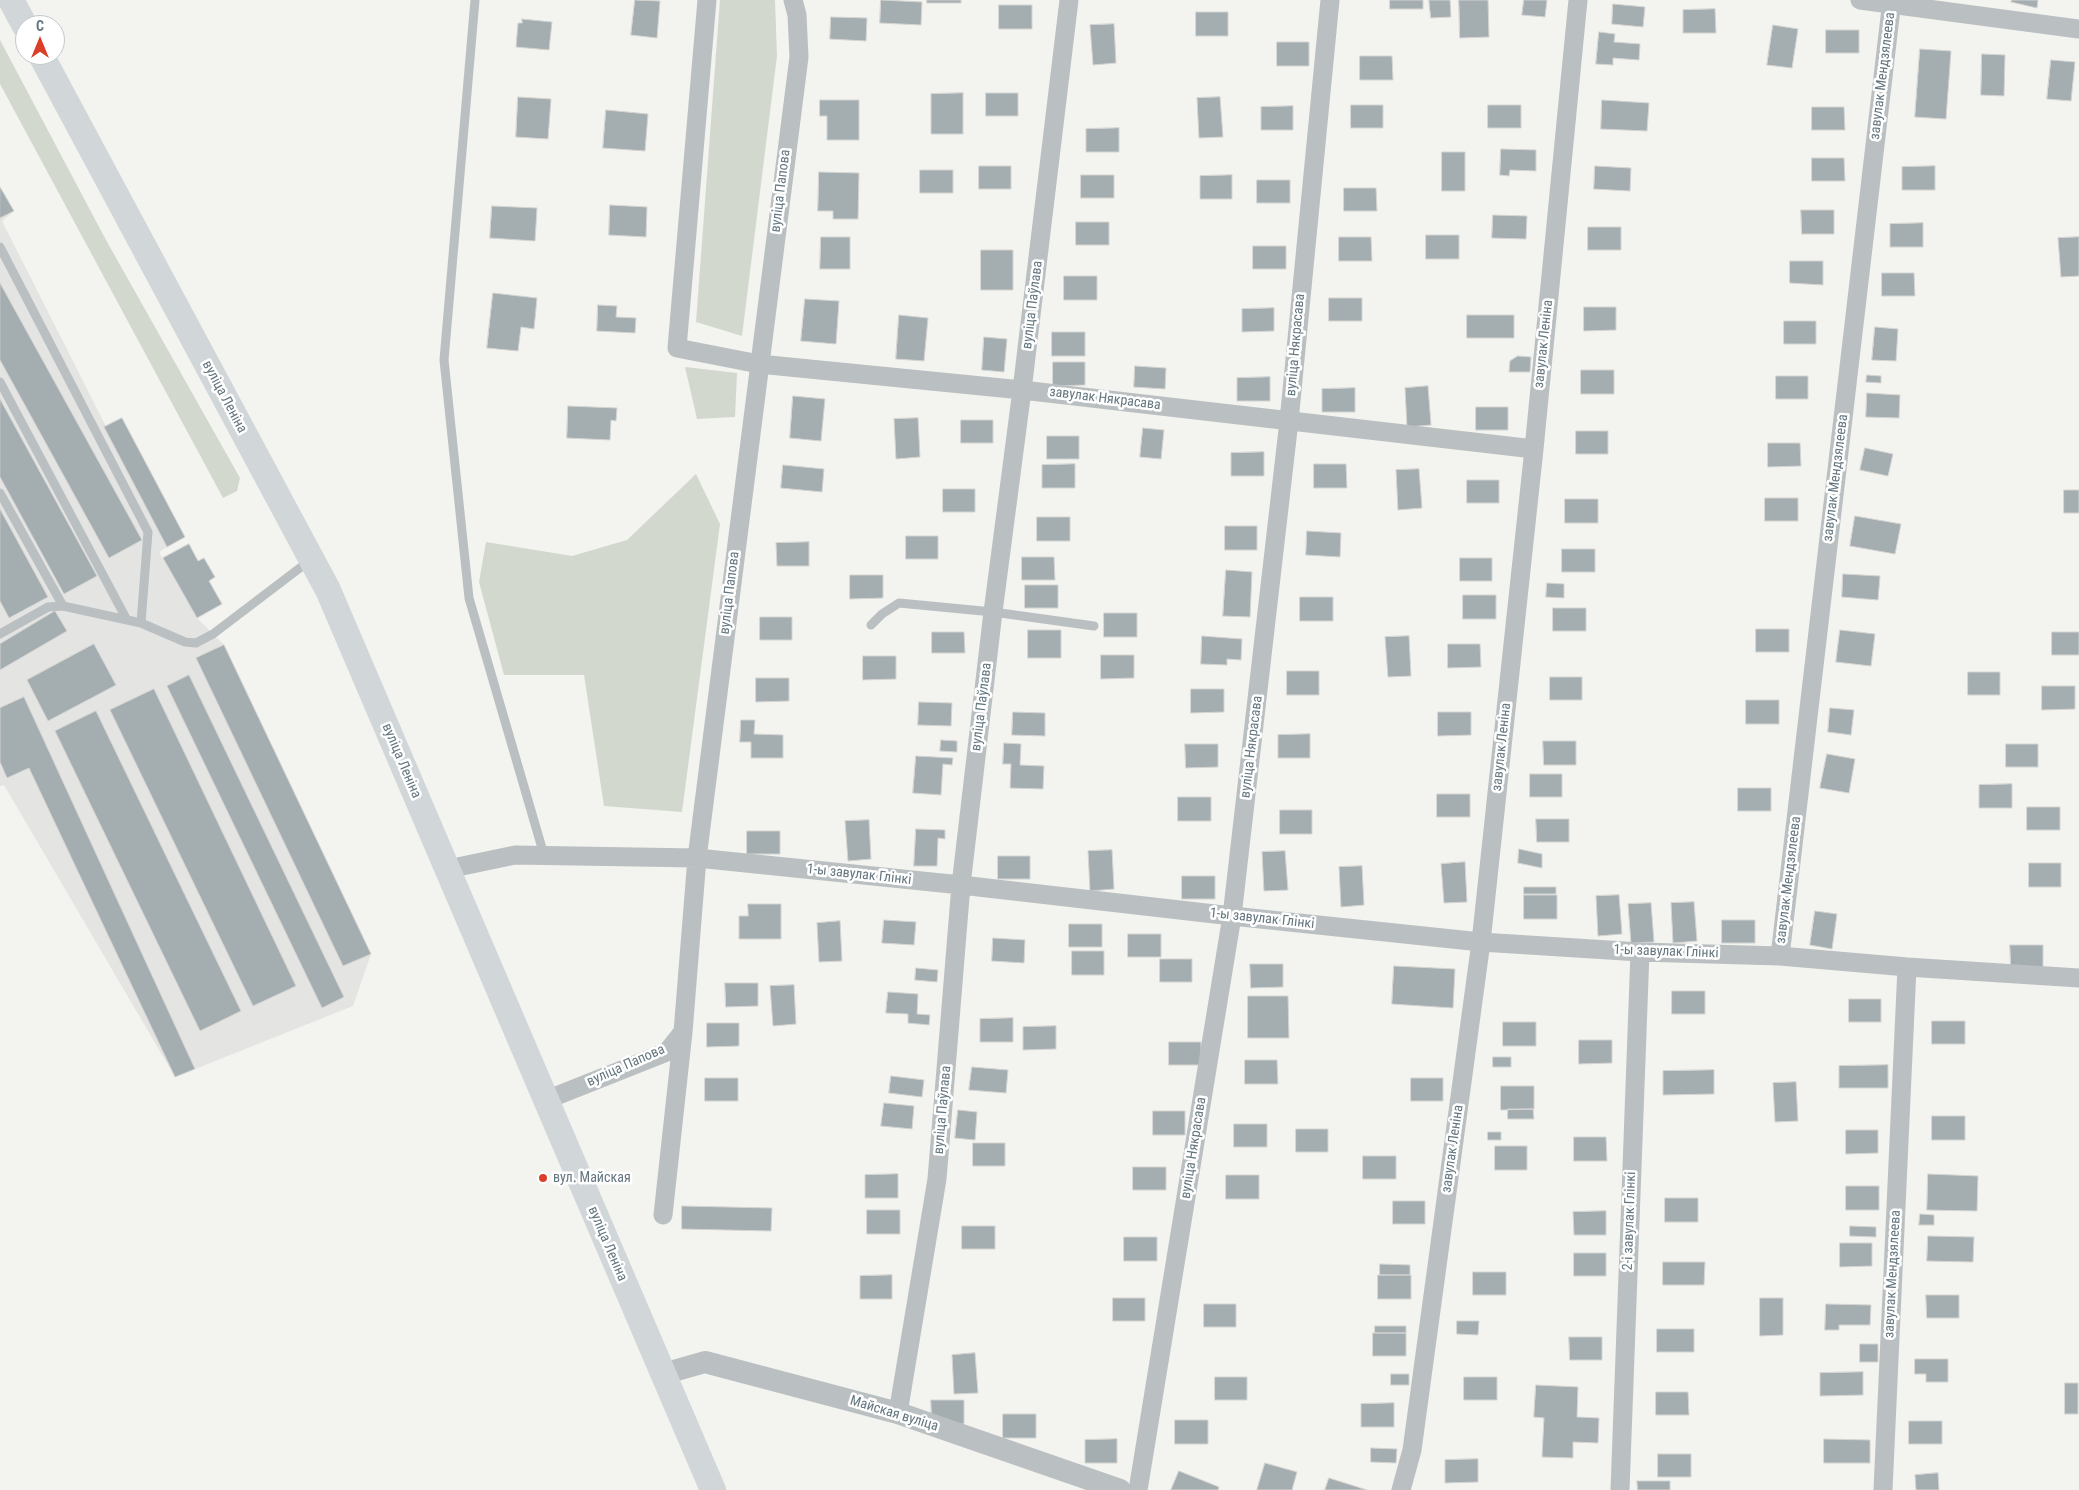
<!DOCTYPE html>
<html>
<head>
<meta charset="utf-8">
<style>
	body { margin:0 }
	#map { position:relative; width:2079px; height:1490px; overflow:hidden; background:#f3f3ef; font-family:"Roboto Condensed",sans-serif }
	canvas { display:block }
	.north { position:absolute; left:15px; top:15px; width:50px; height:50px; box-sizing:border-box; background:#fff; border:1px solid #c1c8cc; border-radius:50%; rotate:0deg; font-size:14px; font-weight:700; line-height:20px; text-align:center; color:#64767f }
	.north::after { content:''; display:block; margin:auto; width:18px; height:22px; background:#db3f28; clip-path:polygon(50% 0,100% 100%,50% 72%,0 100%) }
</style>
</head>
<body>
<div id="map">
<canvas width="2079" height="1490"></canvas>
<div class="north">С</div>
</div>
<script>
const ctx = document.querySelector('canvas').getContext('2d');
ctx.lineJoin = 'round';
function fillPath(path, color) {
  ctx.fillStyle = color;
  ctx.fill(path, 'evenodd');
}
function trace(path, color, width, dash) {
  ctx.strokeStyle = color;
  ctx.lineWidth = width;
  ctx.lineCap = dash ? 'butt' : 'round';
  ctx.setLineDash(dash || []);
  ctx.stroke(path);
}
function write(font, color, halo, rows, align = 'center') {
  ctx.font = font + ' "Roboto Condensed",sans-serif';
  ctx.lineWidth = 5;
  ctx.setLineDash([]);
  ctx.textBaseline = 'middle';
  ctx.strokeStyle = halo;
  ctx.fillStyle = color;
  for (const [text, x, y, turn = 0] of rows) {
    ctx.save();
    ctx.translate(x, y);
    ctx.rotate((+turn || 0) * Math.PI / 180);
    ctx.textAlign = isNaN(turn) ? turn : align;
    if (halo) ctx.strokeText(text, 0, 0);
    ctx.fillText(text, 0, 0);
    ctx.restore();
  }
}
const built = new Path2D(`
	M0 186 14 211 2 221 167 547 159 552 197 618 224 645 371 954 353 1006 175 1077 4 785 0 786Z`);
const green = new Path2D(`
	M720 0H775L777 56 742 336 696 322Z
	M0 40 106 240 240 478 237 491 223 498 0 84Z
	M685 367 737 373 735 417 697 419Z
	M696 474 720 524 682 812 604 806 584 675H504L479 582 486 542 572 556 627 540Z`);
const building = new Path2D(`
	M635 0 660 1 657 38 631 35Z
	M881 0 922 2 921 25 880 23Z
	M927 0H961V3H927Z
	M1390 0H1423V9H1390Z
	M1429 0H1450L1451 17 1431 18Z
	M1459 0H1488L1489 37 1460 38Z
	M1524 0H1547L1545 17 1522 15Z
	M2012 0H2038L2037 8 2011 2Z
	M1613 4 1645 7 1643 27 1612 24Z
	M999 5H1032V29H999Z
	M1715 9 1716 33H1683V10Z
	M1196 12H1228V36H1196Z
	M831 17 867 18 866 41 830 39Z
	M522 19 552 22 549 50 516 47 518 23H522Z
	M1114 24 1116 63 1093 65 1090 25Z
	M1773 25 1798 29 1792 68 1767 65Z
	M1826 30H1859V53H1826Z
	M1599 32 1615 34 1614 42 1640 44 1639 60 1613 58V65L1596 64Z
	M1277 42H1309V66H1277Z
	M1920 49 1951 51 1946 119 1915 117Z
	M1982 54 2005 55 2004 96 1981 95Z
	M1360 56H1392L1393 80H1360Z
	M2051 60 2075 62 2071 101 2047 99Z
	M963 93V134H931V94Z
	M986 93H1018V116H986Z
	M518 97 551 99 548 139 516 137Z
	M1220 97 1223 137 1199 138 1197 98Z
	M820 100H859V140H827V116H820Z
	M1602 100 1649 103 1647 131 1601 129Z
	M1351 105H1383V128H1351Z
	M1488 105H1521V128H1488Z
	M1293 106V130H1261V107Z
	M1812 107H1844L1845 130H1812Z
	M606 110 648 114 645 151 603 148Z
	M1119 128V152H1086V129Z
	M1501 149 1536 150V171L1510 170 1509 176 1500 175Z
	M1442 152H1465V191H1442Z
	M1812 158H1844L1845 181H1812Z
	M979 166H1011V189H979Z
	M1595 166 1631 168 1630 191 1594 189Z
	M1935 166V190H1902V167Z
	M920 170H953V193H920Z
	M819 172 859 173 858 219H833V211H818Z
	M1081 175H1114V198H1081Z
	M1232 175V199H1200V176Z
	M1257 180H1290V203H1257Z
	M0 187 14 211 0 218Z
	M1344 188H1376L1377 211H1344Z
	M610 205 647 207 646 237 609 235Z
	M492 206 537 208 535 241 490 238Z
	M1801 210H1834V234H1802Z
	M1493 215 1527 216 1526 239 1492 238Z
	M1076 222H1109V245H1076Z
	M1923 223V247H1890V224Z
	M1588 227H1621V250H1588Z
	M1426 235H1459V259H1426Z
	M821 237H850V269H820Z
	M1339 237H1371L1372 261H1339Z
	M2079 237V276L2061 277 2058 238Z
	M1253 246H1286V269H1253Z
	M981 250H1013V290H981Z
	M1790 261H1823V285L1790 283Z
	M1882 273H1914L1915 296H1882Z
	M1064 276H1097V300H1064Z
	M0 283 142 540 109 558 0 360Z
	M493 293 537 298 534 329 521 327 518 351 487 348Z
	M1329 298H1362V321H1329Z
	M805 299 839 301 836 344 801 341Z
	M598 305 617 306 616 317 636 318 635 333 597 331Z
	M1584 307H1616V330L1584 331Z
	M1274 308V331L1242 332V309Z
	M899 315 928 318 924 361 896 359Z
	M1467 315H1514V338H1467Z
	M1784 321H1816V344H1784Z
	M1875 327 1898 329 1896 361 1872 360Z
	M1052 332H1085V356H1052Z
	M984 337 1007 339 1004 372 982 370Z
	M1518 356 1531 357 1530 372H1509L1510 361Z
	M1053 362H1085V385L1053 386Z
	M1135 366 1166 368 1165 389 1134 387Z
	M1581 370H1614V394H1581Z
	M1867 375 1881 376V383L1866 382Z
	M1776 376H1808V399H1776Z
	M1270 377V401H1237V378Z
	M1428 386 1431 425 1407 427 1405 388Z
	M1355 388V412H1322V389Z
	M1867 393 1900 395 1899 418 1866 417Z
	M793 396 825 399 821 441 790 438Z
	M0 399 97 576 64 594 0 477Z
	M568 406 617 408 616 421 611 420 610 440 567 438Z
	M1476 407H1508V430H1476Z
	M122 418 185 537 167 547 104 427Z
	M918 418 920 457 896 459 894 419Z
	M961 420H993V443H961Z
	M1143 428 1164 430 1161 459 1140 457Z
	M1576 431H1608V454H1576Z
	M1047 436H1079V459H1047Z
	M1768 443H1800L1801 466 1768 467Z
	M1865 448 1893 454 1888 476 1860 470Z
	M1264 452V476H1231V453Z
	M1075 464V488H1042V465Z
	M1314 464H1346L1347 488H1314Z
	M783 465 824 469 822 492 781 488Z
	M1419 469 1422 508 1398 510 1396 470Z
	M1467 480H1499V503H1467Z
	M943 489H975V512H943Z
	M2064 490H2079V513H2064Z
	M1765 498H1798V521H1765Z
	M1565 499H1598V523H1565Z
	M0 509 48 597 9 618 0 601Z
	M1855 516 1901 524 1895 554 1850 546Z
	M1037 517H1070V541H1037Z
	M1225 526H1257V550H1225Z
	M1307 531 1341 533 1340 557 1306 555Z
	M906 536H938V559H906Z
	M809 542V566H777L776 543Z
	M189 544 198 561 204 558 215 577 209 581 222 604 197 618 163 558Z
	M1562 549H1595V572H1562Z
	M1022 557H1054L1055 580H1022Z
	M1460 558H1492V581H1460Z
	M1226 570 1252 572 1250 617 1223 616Z
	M1843 574 1880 576 1878 600 1842 597Z
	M850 575H883V598L850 599Z
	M1547 583 1564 584V598L1546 597Z
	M1025 585H1058V608H1025Z
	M1463 595H1496V619H1463Z
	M1300 597H1333V621H1300Z
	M1553 608H1586V631H1553Z
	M55 611 67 631 0 670V644Z
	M1104 613H1137V637H1104Z
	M760 617H792V640H760Z
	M1756 629H1789V652H1756Z
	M1028 630H1061V658H1028Z
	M1840 630 1875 634 1871 666 1836 662Z
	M932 632H964L965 653H932Z
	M2052 632H2079V655H2052Z
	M1202 636 1242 639 1241 660 1227 659V665L1201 664Z
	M1409 636 1411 676 1388 677 1385 637Z
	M94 644 116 685 48 721 27 680Z
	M1448 644H1480L1481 667 1448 668Z
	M224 645 371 954 343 966 196 658Z
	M1101 655H1134V678L1101 679Z
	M863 656H896V679L863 680Z
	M1287 671H1319V695H1287Z
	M1968 672H2000V695H1968Z
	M189 675 344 997 322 1008 167 686Z
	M1550 677H1582V700H1550Z
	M756 678H789V701L756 702Z
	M2042 686H2075V709L2042 710Z
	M154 689 296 986 253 1006 110 710Z
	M1191 689H1224V712L1191 713Z
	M24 697 195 1069 175 1077 29 768 7 778 0 762V708Z
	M1746 700H1779V724H1746Z
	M919 702 952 703 951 726 918 725Z
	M1830 708 1854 710 1851 735 1828 732Z
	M96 711 241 1011 200 1031 55 731Z
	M1013 712 1045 713V736L1012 735Z
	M1438 712H1471V735L1438 736Z
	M741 720H755L754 734 783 735V758H751V742H740Z
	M1310 734V758H1278V735Z
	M941 740 957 741V752L940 751Z
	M1543 741H1576V765H1544Z
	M1004 743 1021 744 1020 765 1044 766 1043 789 1010 788 1011 764H1003Z
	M1185 744H1218V767L1186 768Z
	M2006 744H2038V767H2006Z
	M1827 754 1855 759 1849 793 1820 788Z
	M916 756 953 758 952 765 943 764 941 795 913 793Z
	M1530 774H1562V797H1530Z
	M2012 784V808H1979V785Z
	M1738 788H1771V811H1738Z
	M1437 794H1470V817H1437Z
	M1178 797H1211V821H1178Z
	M2027 807H2060V830H2027Z
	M1280 810H1312V834H1280Z
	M1536 819H1569V842H1537Z
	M869 820 871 859 848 861 845 821Z
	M916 829 945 830V839L938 838 937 866H914Z
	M747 831H780V854H747Z
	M1519 849 1542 854V868L1518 863Z
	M1112 850 1114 889 1090 891 1088 851Z
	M1285 851 1288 890 1264 891 1262 852Z
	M998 856H1030V879H998Z
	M1465 862 1467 902 1444 903 1441 864Z
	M2029 863H2061V887H2029Z
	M1362 866 1364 905 1341 907 1339 867Z
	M1182 876H1215V899H1182Z
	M1524 887H1556V894H1524Z
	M1524 895H1557V919H1524Z
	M1619 895 1622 934 1598 936 1596 896Z
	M1694 902 1697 941 1673 943 1671 903Z
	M1651 903 1654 942 1631 943 1628 904Z
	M748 904H781V939H739V916H748Z
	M1815 911 1837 914 1832 949 1810 945Z
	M884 920 916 922 914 945 882 943Z
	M1722 920H1755V943H1722Z
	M840 921 842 961 819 962 817 923Z
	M1069 924H1102V947H1069Z
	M1128 934H1161V957H1128Z
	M993 938 1025 940 1024 963 992 961Z
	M2010 945H2043V968H2011Z
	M1072 951H1104V975H1072Z
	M1160 959H1192V982H1160Z
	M1250 964H1283V987L1251 988Z
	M1394 966 1455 969 1453 1008 1392 1004Z
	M916 968 938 970 937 982 915 980Z
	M725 983H758V1006L726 1007Z
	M794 985 796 1024 773 1026 770 986Z
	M1672 991H1705V1014H1672Z
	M888 992 918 994 917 1014 930 1015 929 1025 908 1023V1014L886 1013Z
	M1248 996H1288L1289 1038H1248Z
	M1849 999H1881V1022H1849Z
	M1013 1018V1042H980V1019Z
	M1932 1021H1965V1044H1932Z
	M1503 1022H1536V1046H1503Z
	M707 1023H739V1046L707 1047Z
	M1056 1026V1049L1023 1050V1027Z
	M1579 1040H1612V1063L1579 1064Z
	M1169 1042H1201V1065H1169Z
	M1493 1057H1511V1067H1493Z
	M1245 1060H1277L1278 1084H1245Z
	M1888 1065V1088H1839V1066Z
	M972 1067 1008 1070 1006 1093 969 1090Z
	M1714 1070V1094L1663 1095V1071Z
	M891 1076 924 1080 922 1097 889 1093Z
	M705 1078H738V1101H705Z
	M1411 1078H1443V1101H1411Z
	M1796 1082 1798 1121 1775 1122 1773 1083Z
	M1501 1086H1534V1109L1501 1110Z
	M884 1103 914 1106 912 1129 881 1126Z
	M1508 1109H1533L1534 1119H1508Z
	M958 1110 977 1112 975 1140 955 1138Z
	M1153 1111H1185V1135H1153Z
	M1932 1116H1965V1140H1932Z
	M1234 1124H1267V1147H1234Z
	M1296 1129H1328V1152H1296Z
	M1846 1130H1878V1153L1846 1154Z
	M1488 1132H1501V1140H1488Z
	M1574 1137H1606L1607 1161H1574Z
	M973 1143H1005V1166H973Z
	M1495 1146H1527V1170H1495Z
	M1363 1156H1396V1179H1363Z
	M1133 1167H1166V1190H1133Z
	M898 1174V1198H865V1175Z
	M1928 1174 1978 1176 1977 1211 1927 1210Z
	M1226 1175H1259V1199H1226Z
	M1846 1186H1879V1210H1846Z
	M1665 1198H1698V1222H1665Z
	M1393 1201H1425V1224H1393Z
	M682 1206 772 1208 771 1231 682 1229Z
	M867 1210H900V1234H867Z
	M1606 1211V1235H1574L1573 1212Z
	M1920 1214 1934 1215V1225H1919Z
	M962 1226H995V1249H962Z
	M1850 1226 1876 1227V1237L1850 1236Z
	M1928 1236 1974 1237 1973 1262 1927 1261Z
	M1124 1237H1157V1261H1124Z
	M1840 1243H1872V1266L1840 1267Z
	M1574 1253H1606V1276H1574Z
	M1663 1262H1705L1704 1285H1663Z
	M1380 1264 1410 1265V1275H1380Z
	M1473 1272H1506V1295H1473Z
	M892 1275V1299H860V1276Z
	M1378 1275H1411V1299H1378Z
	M1926 1295H1959V1318H1927Z
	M1113 1298H1145V1321H1113Z
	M1760 1298H1783V1335L1760 1336Z
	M1204 1304H1236V1327H1204Z
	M1826 1304 1871 1305 1870 1325H1839V1330H1825Z
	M1457 1321H1479L1478 1335 1457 1334Z
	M1375 1326H1406V1333H1375Z
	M1657 1329H1694V1352H1657Z
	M1373 1333H1406V1356H1373Z
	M1569 1337H1602V1360H1570Z
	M1860 1344H1878V1362H1860Z
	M975 1353 978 1393 954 1394 952 1355Z
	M1915 1359H1948V1382H1926V1374H1915Z
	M1863 1372V1395L1820 1396V1373Z
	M1391 1374H1409V1385H1391Z
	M1215 1377H1247V1400H1215Z
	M1464 1377H1497V1400H1464Z
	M2065 1383H2078V1414H2065Z
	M1536 1385 1578 1387 1577 1417 1599 1418 1598 1443 1573 1442V1458L1542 1457 1544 1418 1534 1417Z
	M1656 1392H1688L1689 1415H1656Z
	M931 1400H964V1424H932Z
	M1394 1403V1427H1361V1404Z
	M1003 1414H1036V1438H1003Z
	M1175 1420H1208V1444H1175Z
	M1909 1421H1942V1444H1909Z
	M1117 1439V1463H1085V1440Z
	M1824 1439 1870 1440V1463H1824Z
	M1371 1448 1397 1449 1396 1463 1371 1462Z
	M1658 1454H1691V1477H1658Z
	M1478 1459V1482L1445 1483V1460Z
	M1265 1463 1297 1472 1292 1490H1257Z
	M1179 1471 1219 1487 1218 1490H1171Z
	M1938 1473 1939 1490H1916L1915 1475Z
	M1329 1478 1367 1490H1325Z
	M1637 1481H1670V1490H1638Z`);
const service = new Path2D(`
	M475 0 444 360 469 598 544 855
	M0 247 148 532 141 623
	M0 382 127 620
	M0 493 63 606
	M871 625 882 614 899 603 993 612 1094 626
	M0 634 48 607 63 606 141 623 185 642 196 643 213 634 309 561`);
const minor = new Path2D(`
	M707 0 677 348 759 364 1022 390 1534 449
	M1860 0 2079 29
	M448 869 515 855 697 858 961 885 1232 916 1481 942 1640 952 1780 956 1907 967 2079 978
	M1780 956 1892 0
	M546 1100 667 1052 683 1032 697 858 799 57 797 15 793 0
	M663 1215 683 1032
	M898 1413 937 1179 961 885 993 612 1022 390 1069 0
	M1138 1490 1232 916 1289 421 1330 0
	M1401 1490 1412 1450 1481 942 1534 449 1578 0
	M1620 1490 1640 952
	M1883 1490 1907 967`);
const tertiary = new Path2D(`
	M663 1374 705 1362 898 1413 1120 1490`);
const secondary = new Path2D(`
	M11 0 25 26
	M41 55 328 590 713 1490`);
const markers = [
	[543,1178,5,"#db3f28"]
];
const streetNames = [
	["завулак Мендзялеева",1883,76,-83],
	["вуліца Папова",781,191,-83],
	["вуліца Паўлава",1033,305,-83],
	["завулак Леніна",1544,344,-84],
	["вуліца Някрасава",1296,345,-85],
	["вуліца Леніна",224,397,62],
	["завулак Някрасава",1105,399,7],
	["завулак Мендзялеева",1836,478,-83],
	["вуліца Папова",730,593,-83],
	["вуліца Паўлава",982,707,-83],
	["вуліца Някрасава",1252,747,-83],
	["завулак Леніна",1502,747,-84],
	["вуліца Леніна",401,761,67],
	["1-ы завулак Глінкі",859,875,6],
	["завулак Мендзялеева",1789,880,-83],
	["1-ы завулак Глінкі",1262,919,6],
	["1-ы завулак Глінкі",1666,952,2],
	["вуліца Папова",626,1066,-24],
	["вуліца Паўлава",943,1110,-85],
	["вуліца Някрасава",1194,1148,-81],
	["завулак Леніна",1453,1149,-82],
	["2-і завулак Глінкі",1630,1221,-88],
	["вуліца Леніна",607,1244,67],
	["завулак Мендзялеева",1893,1274,-87],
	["Майская вуліца",894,1414,17]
];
const poiNames = [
	["вул. Майская",553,1178]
];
fillPath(built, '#e4e5e3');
fillPath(green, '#d3d8cf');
fillPath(building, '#a4adb0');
trace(building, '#d4d4d2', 1);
trace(service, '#babfc1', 9);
trace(minor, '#babfc1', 19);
trace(tertiary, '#babfc1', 22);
trace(secondary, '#d1d6d9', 26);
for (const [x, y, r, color] of markers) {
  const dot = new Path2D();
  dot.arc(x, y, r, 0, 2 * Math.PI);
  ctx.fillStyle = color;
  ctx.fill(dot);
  trace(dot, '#fff', 2);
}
write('14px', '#64767f', '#fff', streetNames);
write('14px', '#64767f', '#fff', poiNames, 'left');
</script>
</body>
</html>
